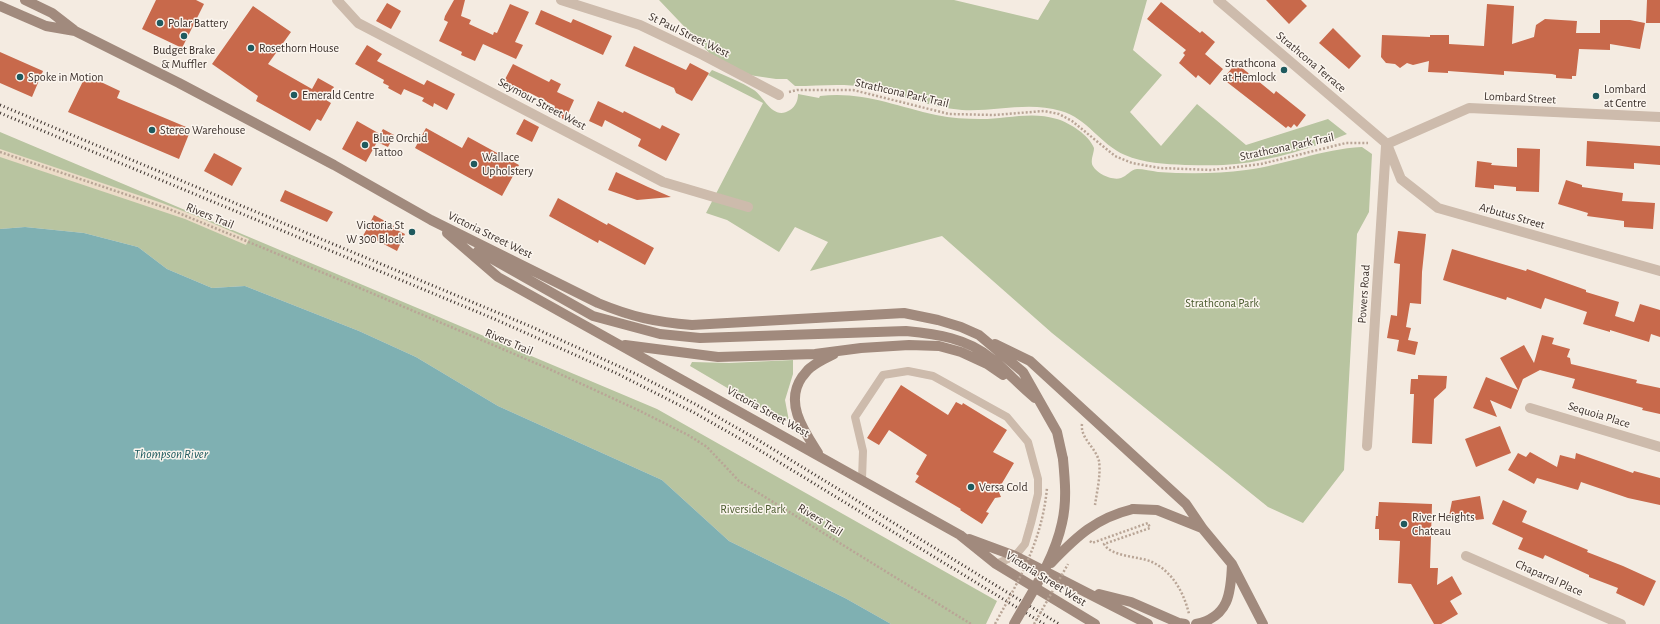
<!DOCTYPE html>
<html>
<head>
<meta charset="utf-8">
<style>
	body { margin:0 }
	canvas { display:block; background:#f4ebe1 }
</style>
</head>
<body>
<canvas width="1660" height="624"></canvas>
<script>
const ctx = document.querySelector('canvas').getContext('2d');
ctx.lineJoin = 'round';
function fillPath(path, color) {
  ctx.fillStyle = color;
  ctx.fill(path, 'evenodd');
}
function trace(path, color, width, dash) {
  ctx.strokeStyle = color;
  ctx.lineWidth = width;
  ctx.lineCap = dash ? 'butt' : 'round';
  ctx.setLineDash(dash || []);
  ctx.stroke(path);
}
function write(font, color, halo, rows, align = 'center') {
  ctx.font = font + ' "Alegreya Sans",sans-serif';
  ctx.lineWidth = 3;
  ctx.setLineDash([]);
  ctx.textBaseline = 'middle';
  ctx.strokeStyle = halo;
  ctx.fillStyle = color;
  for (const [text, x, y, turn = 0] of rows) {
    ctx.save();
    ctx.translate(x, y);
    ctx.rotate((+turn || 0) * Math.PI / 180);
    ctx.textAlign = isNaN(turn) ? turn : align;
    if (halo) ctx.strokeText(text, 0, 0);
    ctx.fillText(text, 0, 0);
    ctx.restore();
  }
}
const green = new Path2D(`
	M659 0H954L1038 20 1050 0H1147L1133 50 1162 75 1130 112 1161 146 1197 104 1246 145 1328 119 1347 134C1312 148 1274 160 1236 164 1219 166 1202 165 1185 165 1165 164 1143 163 1125 155 1101 145 1087 118 1061 111 1028 101 995 112 962 110 929 107 897 94 865 87 842 83 818 86 795 86L787 79H776L749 75 717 61Z
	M712 70C726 76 741 82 754 90 765 98 773 121 790 110 796 106 798 100 798 94L819 98 820 96C862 91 895 106 936 115 951 118 966 119 981 119 1006 119 1032 111 1057 119 1070 123 1089 135 1094 148 1094 153 1091 158 1092 164 1095 173 1112 181 1121 178 1127 176 1130 170 1137 169 1144 169 1151 171 1158 172 1187 174 1217 174 1246 170 1285 165 1322 149 1362 147L1372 154 1369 212 1357 234 1344 470 1303 523 1268 507 1052 333 942 236 810 271 828 242 795 227 779 252 727 220 706 213 763 103 708 75Z
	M0 132 657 409 997 601 986 624H891L845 598 729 541 662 480 498 406 416 357 359 331 245 286 212 288 167 269 138 247 84 233 25 227 0 229Z
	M793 360V374L785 400 789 421 785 422 690 366 692 362 729 363Z`);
const plaza = new Path2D(`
	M0 149 162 203 196 216 249 239 246 245 185 219 0 157Z`);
const water = new Path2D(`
	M25 227 84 233 138 247 167 269 212 288 245 286 359 331 416 357 498 406 662 480 729 541 845 598 891 624H0V229Z`);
const building = new Path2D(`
	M156 0H196L204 4 182 48 142 29Z
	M454 0H465L461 16 471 20 469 24 493 35 494 32 497 33 510 4 529 12 515 42 523 45 516 59 483 44 475 61 461 55 462 52 439 41 448 22 444 20 445 16Z
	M1266 0H1301L1307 6 1289 24Z
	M1647 0H1660V23H1646Z
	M1161 2 1200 33 1202 31 1215 42 1205 54 1223 69 1210 85 1198 75 1196 78 1179 63 1185 55 1183 53 1186 50 1147 19Z
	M387 3 401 11 391 29 376 21Z
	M1487 4 1514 6 1512 44 1534 37 1536 25 1545 19 1577 21 1576 33H1600V20H1630L1645 23 1640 49 1610 44V50L1579 49 1576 76H1572V79L1556 78V75L1552 74 1504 71V75L1448 71V73L1428 72 1429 61 1413 65 1407 63 1400 68 1395 64 1386 63 1381 57 1382 35 1430 37V35H1449V44L1484 46Z
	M253 6 291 32 268 64 312 89 318 78 334 87 326 100 331 103 321 121 317 119 310 131 256 101 258 96 212 64Z
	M541 10 571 23 573 19 612 36 603 55 535 24Z
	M1333 28 1361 56 1349 69 1319 43Z
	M367 45 382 54 377 61 424 85 427 80 455 94 447 110 434 103 433 107 422 101 424 98 404 89 401 95 388 88 389 86 383 83 384 80 355 64Z
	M634 46 686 70 690 63 709 73 692 101 676 93 674 88 625 66Z
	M0 52 43 71 32 97 0 83Z
	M1236 63 1274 94 1276 91 1306 115 1297 127 1294 124 1291 128 1288 126 1286 128 1223 79Z
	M513 64 549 82 551 79 561 84 557 92 574 100 565 120 552 113 555 106 528 92 525 96 502 85Z
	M86 75 120 91 117 98 191 129 179 159 68 112Z
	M598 101 623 113 624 111 660 129 662 125 680 134 666 161 638 146 641 139 605 120 602 127 589 121Z
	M524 119 539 127 532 142 516 134Z
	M357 121 380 134 383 129 394 135 388 147 377 142 366 162 342 149Z
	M426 128 462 148 468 137 519 165 502 196 415 148Z
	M1587 141 1660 146V165L1634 163V169L1586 166Z
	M1517 148 1540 149 1539 192 1516 191V187L1494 185V189L1475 187 1477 161 1492 163 1491 165 1517 167Z
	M214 153 242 168 232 186 204 171Z
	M616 172 648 187 671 197 637 200 608 190Z
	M1566 180 1582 185V187L1623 193 1622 201 1655 203 1653 229 1624 227V221L1587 216 1588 213 1558 204Z
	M285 190 333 212 327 222 280 201Z
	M558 198 607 225 608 223 654 248 645 265 599 240 598 243 549 216Z
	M374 215 394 226 393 228 405 234 397 251 376 240 375 242 363 236Z
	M1398 231 1426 234 1422 272 1421 304 1410 303 1406 327 1411 328 1408 340 1418 342 1415 355 1397 351 1399 340 1387 338 1391 315 1397 316 1400 264 1394 263Z
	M1452 249 1526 271 1527 269 1586 290V292L1619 302 1615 316 1634 322 1640 304 1660 310V337L1651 334 1649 342 1610 330V332L1583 324 1587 312 1545 298 1541 309 1507 297 1506 300 1443 280Z
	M1542 335 1554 338 1552 344 1570 349 1567 357 1570 358 1571 364 1637 380 1636 383 1660 388V414L1642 410 1643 408 1572 388 1575 379 1540 370 1523 379 1511 409 1490 400 1497 417 1473 408 1486 377 1518 390 1500 358 1524 345 1534 363Z
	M1418 375 1447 376 1446 388 1434 399 1432 444 1412 443 1414 394H1410L1411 379H1418Z
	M901 385 948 415 956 402 962 405 963 403 1007 430 993 452 1014 463 998 490 1001 497 995 498 986 512 989 513 982 524 960 510 961 509 915 482 919 476 916 474 927 455 889 430 879 445 867 438Z
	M1500 426 1511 453 1476 467 1465 439Z
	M1530 452 1557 467 1560 455 1575 459 1576 453 1633 473 1634 471 1660 478V505L1628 498 1581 482 1578 490 1537 478 1534 484 1508 470 1518 453 1526 457Z
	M1480 496 1484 519 1476 520 1474 518 1469 519V518L1448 521 1452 501Z
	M1503 500 1527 511 1522 522 1588 550 1587 552 1623 566 1656 581 1644 606 1616 593 1618 588 1589 577V575L1545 555 1543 559 1518 549 1523 538 1492 524Z
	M1379 502 1432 504 1430 568H1438L1437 585 1452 576 1462 594 1450 601 1458 614 1441 624H1434L1411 584 1398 583 1400 541 1379 540V529H1375L1376 516H1378Z`);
const path = new Path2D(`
	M789 92 797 90H853L949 114 994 115 1044 111 1059 114 1072 121 1115 156 1132 163 1160 168 1212 170 1261 164 1346 143H1368
	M0 152 169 209 362 289 547 368 638 410 688 435 707 447 739 481 971 624
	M1082 424C1080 438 1096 448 1099 461 1101 475 1097 491 1095 505
	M1090 541 1092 543 1148 523 1150 528 1104 544C1111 557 1139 556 1152 562 1173 572 1184 593 1189 614`);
const service = new Path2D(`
	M862 479 863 451 855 417 883 375 908 371 933 376 1007 417 1028 442 1038 479V494L1031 523 1025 544 1015 556 996 564`);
const minor = new Path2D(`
	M337 0 358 23 663 182 748 207
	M561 0 640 25 703 55 779 95
	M1218 0 1387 144 1401 179 1438 208 1660 271
	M1387 144 1469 108 1660 117
	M1530 408 1660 447
	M1367 446 1386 146
	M1466 556 1621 624`);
const secondary = new Path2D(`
	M25 0 52 13 74 30
	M0 6 46 26 75 31 179 83 334 165 431 220 598 303C632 317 655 322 692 325L904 313 938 320 961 327 979 335 1023 372 1057 432 1063 459
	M447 233 498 277 960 535 996 564 1095 624
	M478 251 593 316 660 334 700 338 906 331C936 334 968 338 992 359 1007 371 1020 386 1035 398
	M995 344 1030 361 1186 504 1203 529 1232 564 1263 624
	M625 345 718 357 815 354 861 348 909 345 939 346 961 352 987 364 1003 375
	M818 453C804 431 784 403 802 377 805 374 807 370 810 368 817 362 826 358 834 354
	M1133 509 1157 510 1202 528
	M969 539 1015 556 1148 624
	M1099 594 1131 602 1179 623 1185 624
	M1196 624C1229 617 1231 593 1232 564`);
const rail = new Path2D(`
	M0 105 532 327 636 374 695 404 758 440 1059 624
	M0 113 492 318 616 373 693 412 751 445 1044 624`);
const pathBridge = new Path2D(`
	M995 624C1020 578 1042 541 1047 488
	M1034 624 1068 564`);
const secondaryBridge = new Path2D(`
	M1051 563C1077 536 1096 518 1133 509
	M1014 624C1032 592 1054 560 1062 523 1067 502 1065 480 1063 459`);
const markers = [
	[160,23,4,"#1f5a5e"],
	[184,36,4,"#1f5a5e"],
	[251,48,4,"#1f5a5e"],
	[1284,70,4,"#1f5a5e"],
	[20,77,4,"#1f5a5e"],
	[294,95,4,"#1f5a5e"],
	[1596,96,4,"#1f5a5e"],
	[152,130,4,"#1f5a5e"],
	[365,145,4,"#1f5a5e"],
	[474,164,4,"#1f5a5e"],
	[412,232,4,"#1f5a5e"],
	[971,487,4,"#1f5a5e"],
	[1404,524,4,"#1f5a5e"]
];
const poiNames = [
	["Polar Battery",168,23],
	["Rosethorn House",259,48],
	["Budget Brake",184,50,"center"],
	["& Muffler",184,64,"center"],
	["Strathcona",1276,63,"right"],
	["at Hemlock",1276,77,"right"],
	["Spoke in Motion",28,77],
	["Lombard",1604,89],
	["at Centre",1604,103],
	["Emerald Centre",302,95],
	["Stereo Warehouse",160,130],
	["Blue Orchid",373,138],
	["Tattoo",373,152],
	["Wallace",482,157],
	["Upholstery",482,171],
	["Victoria St",404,225,"right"],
	["W 300 Block",404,239,"right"],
	["Versa Cold",979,487],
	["River Heights",1412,517],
	["Chateau",1412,531]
];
const streetNames = [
	["St Paul Street West",689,35,26],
	["Strathcona Terrace",1311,62,40],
	["Strathcona Park Trail",902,93,13],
	["Lombard Street",1520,98,3],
	["Seymour Street West",542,104,28],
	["Strathcona Park Trail",1287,147,-12],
	["Rivers Trail",210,216,22],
	["Arbutus Street",1512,216,16],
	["Victoria Street West",490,235,26],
	["Powers Road",1364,294,-86],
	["Rivers Trail",509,342,23],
	["Victoria Street West",768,412,29],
	["Sequoia Place",1599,415,17],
	["Rivers Trail",820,520,32],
	["Chaparral Place",1549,578,24],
	["Victoria Street West",1046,579,32]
];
const parkNames = [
	["Strathcona Park",1222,303],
	["Riverside Park",753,509]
];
const waterNames = [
	["Thompson River",171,454]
];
fillPath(green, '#b8c4a0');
fillPath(plaza, '#ecdcc8');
fillPath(water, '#7fb0b2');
fillPath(building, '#c8694b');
trace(path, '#b9a596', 2.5, [2, 2]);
trace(service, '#cdbbac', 8);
trace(minor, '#cdbbac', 10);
trace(secondary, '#a18a7d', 10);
trace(rail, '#3b302b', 3, [1, 3]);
trace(pathBridge, '#b9a596', 2.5, [2, 2]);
trace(secondaryBridge, '#a18a7d', 10);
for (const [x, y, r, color] of markers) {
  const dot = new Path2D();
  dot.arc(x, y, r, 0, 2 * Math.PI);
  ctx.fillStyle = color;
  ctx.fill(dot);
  trace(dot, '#fbf5ee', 1.5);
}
write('12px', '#3b302b', '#fbf5ee', poiNames, 'left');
write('12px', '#3b302b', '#fbf5ee', streetNames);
write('12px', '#4a5a2e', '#fbf5ee', parkNames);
write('italic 13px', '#1f5a5e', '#fbf5ee', waterNames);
</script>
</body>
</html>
